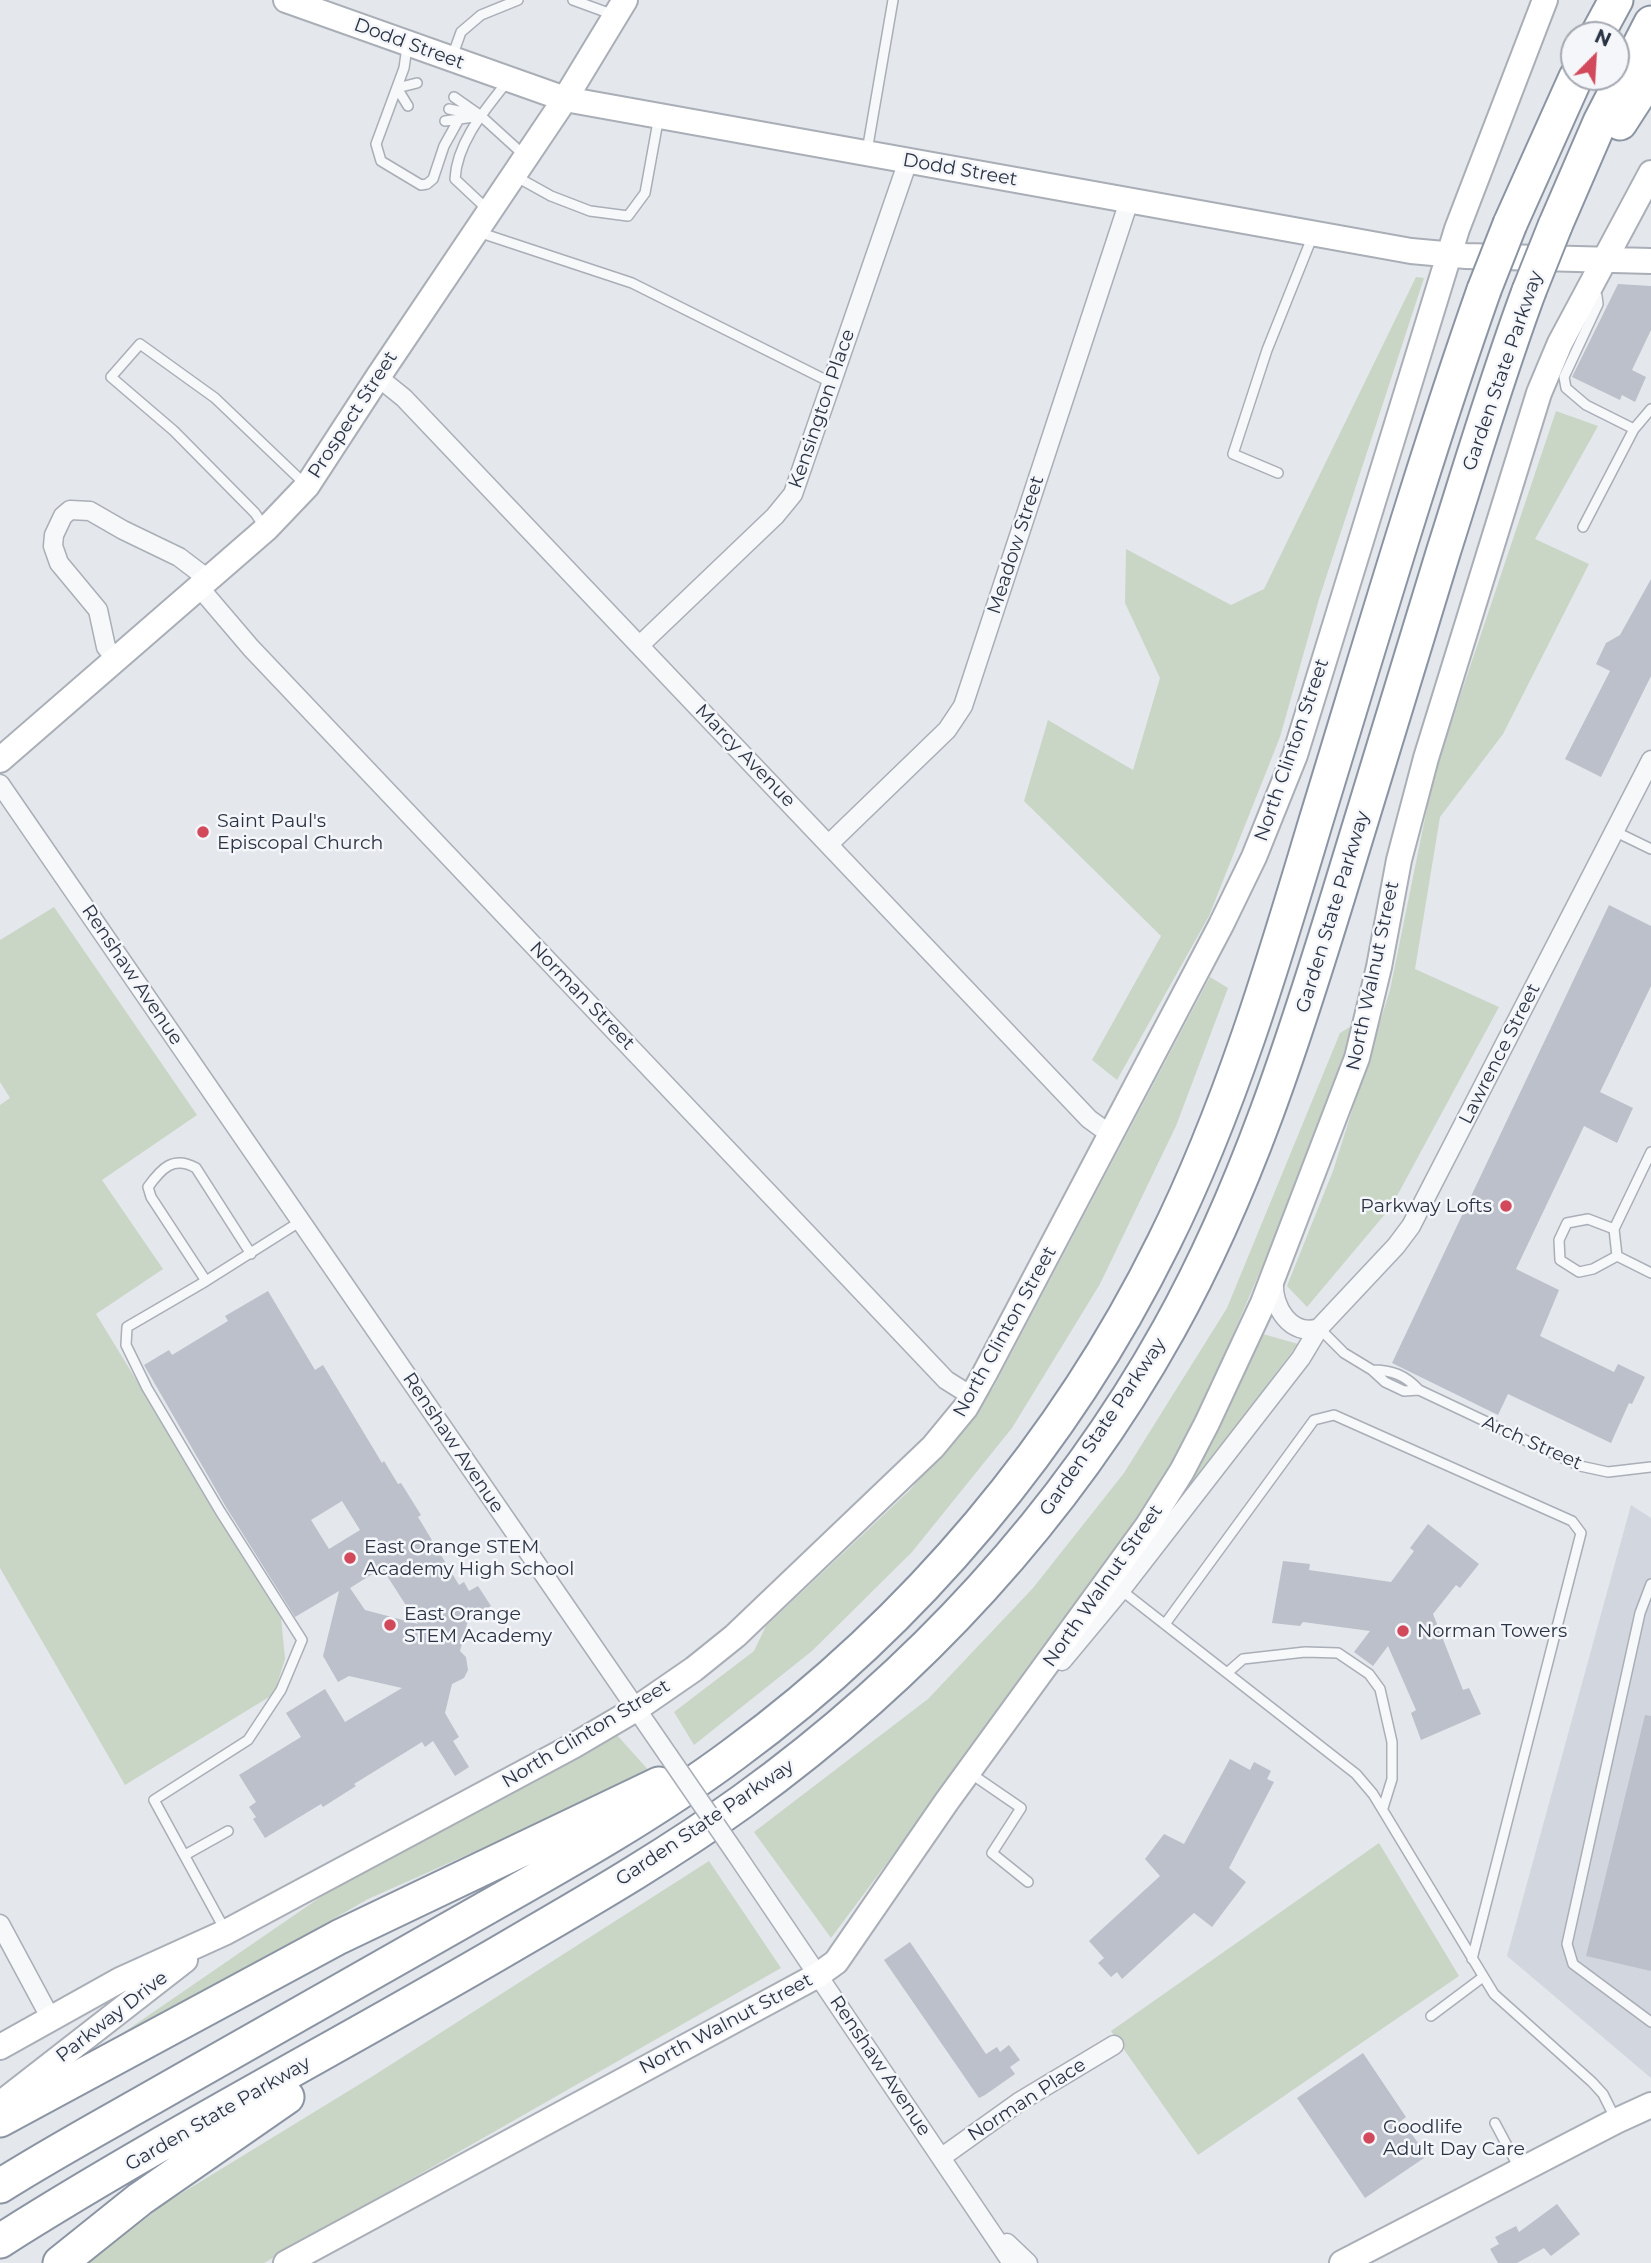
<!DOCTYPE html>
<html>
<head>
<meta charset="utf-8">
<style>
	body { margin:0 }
	#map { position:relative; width:1651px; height:2263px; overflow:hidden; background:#e4e7ec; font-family:Montserrat,sans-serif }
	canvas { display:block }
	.north { position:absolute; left:1560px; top:21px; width:70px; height:70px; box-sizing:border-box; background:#f4f6f9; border:2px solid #a4a8b1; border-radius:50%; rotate:24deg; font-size:19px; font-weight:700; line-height:28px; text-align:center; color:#2b3445 }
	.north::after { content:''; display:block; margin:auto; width:24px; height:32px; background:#d1495b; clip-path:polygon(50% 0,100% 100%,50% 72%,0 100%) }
</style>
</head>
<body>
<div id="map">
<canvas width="1651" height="2263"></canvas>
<div class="north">N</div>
</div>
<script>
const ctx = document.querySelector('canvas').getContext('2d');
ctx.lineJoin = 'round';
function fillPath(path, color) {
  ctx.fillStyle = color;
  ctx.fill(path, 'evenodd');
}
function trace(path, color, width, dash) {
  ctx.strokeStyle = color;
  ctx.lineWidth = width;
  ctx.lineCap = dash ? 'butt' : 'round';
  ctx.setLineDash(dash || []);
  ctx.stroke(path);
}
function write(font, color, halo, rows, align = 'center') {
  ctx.font = font + ' Montserrat,sans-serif';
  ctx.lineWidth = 5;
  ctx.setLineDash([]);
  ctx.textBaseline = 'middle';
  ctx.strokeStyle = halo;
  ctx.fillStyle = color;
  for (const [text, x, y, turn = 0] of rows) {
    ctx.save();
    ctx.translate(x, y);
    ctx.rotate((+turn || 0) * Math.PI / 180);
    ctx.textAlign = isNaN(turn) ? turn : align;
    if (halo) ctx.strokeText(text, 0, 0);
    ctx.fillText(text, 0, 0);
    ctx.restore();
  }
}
const built = new Path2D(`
	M1631 1505 1651 1518V2078L1507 1956Z`);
const green = new Path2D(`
	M1416 277 1424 278 1319 599 1280 737 1209 916 1117 1080 1092 1060 1161 936 1024 801 1048 720 1133 770 1160 678 1125 603 1126 549 1231 605 1264 589Z
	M1556 411 1598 426 1535 539 1589 564 1503 734 1440 817 1415 969 1499 1007 1391 1207 1307 1307 1287 1286 1333 1171 1390 990 1434 774Z
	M54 907 197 1115 102 1180 163 1269 96 1314 281 1617 285 1659 274 1694 125 1785 0 1568V1105L10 1098 0 1082V940Z
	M1210 977 1228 988 1176 1126 1100 1284 1012 1428 912 1552 812 1651 694 1745 674 1712 754 1651 766 1626 910 1490 993 1388Z
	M1358 1022 1292 1197 1192 1430 1112 1561 831 1938 754 1832 928 1699 1033 1588 1124 1473 1227 1308 1340 1033Z
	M1263 1334 1298 1344 1182 1498Z
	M616 1734 651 1773 368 1899 59 2077 325 1894Z
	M1379 1843 1459 1976 1198 2155 1111 2031Z
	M709 1861 781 1968 264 2263H89L164 2204 373 2076Z`);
const building = new Path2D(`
	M1618 284 1651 286V330L1632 370 1646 377 1635 402 1622 395 1620 400 1572 377Z
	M1651 579V676L1601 777 1565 759 1610 671 1596 664 1606 643 1620 635Z
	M1609 905 1651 926V986L1600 1092 1633 1108 1617 1143 1584 1126 1516 1269 1559 1290 1540 1336 1614 1372 1618 1364 1645 1377 1632 1404 1629 1403 1611 1443 1508 1394 1498 1415 1392 1363Z
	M268 1291 315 1370 323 1365 382 1463 384 1461 398 1484 401 1483 421 1515 418 1517 459 1585 464 1582 469 1591 478 1586 491 1606 468 1620 460 1651 466 1657 468 1670 464 1678 452 1684 445 1713 459 1737 453 1741 469 1767 455 1776 433 1741 425 1747 422 1742 354 1784 356 1786 323 1807 321 1804 265 1838 253 1819 256 1817 249 1807 256 1802 239 1775 301 1737 286 1713 325 1689 345 1722 402 1688 349 1676 338 1682 323 1656 339 1591 295 1617 226 1507 144 1365 169 1350 172 1355 228 1321 225 1316ZM342 1501 360 1530 329 1549 311 1520ZM382 1568 418 1624 365 1610 350 1588Z
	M1428 1524 1479 1564 1460 1588 1456 1585 1433 1614 1463 1690 1469 1688 1481 1714 1421 1740 1411 1713 1416 1710 1388 1646 1373 1666 1354 1652 1370 1631 1303 1622 1300 1626 1272 1623 1283 1561 1310 1564 1309 1570 1391 1582 1414 1551 1410 1548Z
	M1645 1715 1651 1716V1971L1586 1956Z
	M1230 1759 1250 1770 1254 1762 1271 1771 1267 1779 1274 1782 1229 1868 1246 1882 1212 1927 1194 1913 1122 1979 1117 1972 1111 1977 1098 1963 1104 1958 1089 1941 1160 1876 1145 1859 1164 1834 1184 1844Z
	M910 1942 986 2054 997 2047 1000 2052 1009 2045 1020 2060 1010 2067 1015 2074 985 2095 979 2098 884 1960Z
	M1363 2053 1406 2117 1402 2120 1427 2156 1365 2198 1297 2098Z
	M1557 2204 1580 2234 1551 2256 1544 2248 1517 2263H1498L1490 2249 1499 2244 1495 2237 1516 2226 1519 2232Z`);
const lane = new Path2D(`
	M573 0 614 15
	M407 47 404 68 376 144 381 161 421 185 427 184 433 179 444 146 459 119
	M452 57 461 32 481 15 518 0
	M397 88 408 106
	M397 88 417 83
	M454 97 481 116 525 156
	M449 109 472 114
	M445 121 481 116
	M867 151 893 0
	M515 176 551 196 590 211 628 216 645 193 659 116
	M488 210 455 179C457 142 485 110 507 82
	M478 232 632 283 832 383
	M1634 429 1651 409
	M1278 473 1233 454 1267 350 1313 235
	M1583 527 1634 429 1586 405 1566 388 1564 377 1598 304 1597 296 1593 292
	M265 528 255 513 174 431 111 377 140 344 215 398 307 486
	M1614 831 1651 849
	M1651 1152 1614 1229 1617 1256 1651 1273
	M1614 1229 1588 1219 1567 1223 1559 1240 1560 1260 1579 1272 1593 1269 1617 1256
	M251 1254 196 1168C173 1155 161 1169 148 1187L151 1197 206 1281 301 1221
	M206 1281 127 1327 126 1345 147 1388 220 1511 302 1640 281 1690 248 1740 154 1800 225 1930
	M1319 1328 1344 1353 1372 1370 1385 1382 1404 1391 1419 1390
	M1372 1370C1392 1370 1405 1375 1419 1390L1580 1466 1608 1472 1651 1467
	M1651 1584 1640 1613 1567 1944 1573 1964 1651 2022
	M1121 1590 1356 1774 1373 1794 1494 1994 1592 2082 1603 2094 1615 2118
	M1165 1624 1314 1420 1334 1415 1572 1521 1581 1533 1472 1959
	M1227 1673 1243 1659 1305 1652 1338 1653 1369 1674 1380 1689 1392 1742V1779L1383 1808
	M970 1773 1021 1808 992 1853 1028 1882
	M185 1855 228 1831
	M1431 2016 1483 1977
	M1495 2123 1519 2168`);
const street = new Path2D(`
	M378 377 404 398 1089 1119 1111 1135
	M199 587 251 648 946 1380 973 1397
	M640 645 775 516 793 494 908 161
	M116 659 106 647 98 610 59 563 53 546 54 535 63 516 70 510 90 511 123 530 179 557 208 579
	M0 784 668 1755
	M829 844 947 730 963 706 1129 201
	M1274 1282C1272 1307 1291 1337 1319 1328
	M1062 1661 1121 1590 1301 1358 1319 1328 1396 1246 1411 1226 1651 760
	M736 1854 1012 2263
	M0 1924 51 2019
	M942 2157 1019 2102 1114 2045
	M1007 2243 1028 2263`);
const secondary = new Path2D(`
	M286 0 565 99 1411 251 1466 256 1651 261
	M0 760 266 529 307 486 378 377 565 99 625 0
	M0 2047 120 1980 226 1932 573 1746 636 1709 694 1669 735 1636 933 1447 966 1407 985 1373 1221 925 1254 857 1295 755 1457 229 1545 0
	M0 2104 185 1960
	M286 2263 818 1975 836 1962 947 1801 1148 1525 1182 1471 1207 1423 1263 1303 1357 1058 1379 967 1399 860 1426 758 1539 393 1560 343 1651 173
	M1342 2263 1616 2121 1651 2105`);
const highway = new Path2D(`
	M1597 35 1616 0
	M1620 123 1651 75
	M1510 224 1576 77
	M1555 226 1600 122 1651 23
	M0 2120 339 1937 659 1784
	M0 2186C57 2150 117 2118 176 2084 280 2026 383 1967 486 1908 571 1860 656 1812 734 1754 915 1621 1065 1443 1164 1242 1230 1109 1273 965 1315 824 1370 645 1422 466 1484 290
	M0 2241C169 2134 348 2042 521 1940 597 1896 672 1852 743 1801 916 1676 1065 1516 1169 1329 1246 1191 1294 1040 1340 890 1374 778 1409 665 1443 553 1471 465 1497 377 1529 291
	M60 2263 140 2199 287 2097`);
const streetBridge = new Path2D(`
	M668 1755 736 1854`);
const highwayBridge = new Path2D(`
	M1484 290 1510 224
	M1529 291 1555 226`);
const markers = [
	[203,832,7,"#d1495b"],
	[1506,1206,7,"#d1495b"],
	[350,1558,7,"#d1495b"],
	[390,1625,7,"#d1495b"],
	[1403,1631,7,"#d1495b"],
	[1369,2138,7,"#d1495b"]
];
const streetNames = [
	["Dodd Street",409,44,20],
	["Dodd Street",960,170,10],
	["Garden State Parkway",1503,371,-71],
	["Kensington Place",822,409,-71],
	["Prospect Street",353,415,-57],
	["Meadow Street",1016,545,-72],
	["North Clinton Street",1292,750,-71],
	["Marcy Avenue",745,756,46],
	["Garden State Parkway",1333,912,-73],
	["Renshaw Avenue",132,975,56],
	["North Walnut Street",1373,976,-78],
	["Norman Street",582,996,46],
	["Lawrence Street",1500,1054,-63],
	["North Clinton Street",1005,1332,-61],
	["Garden State Parkway",1103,1427,-56],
	["Renshaw Avenue",453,1443,56],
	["Arch Street",1532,1443,24],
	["North Walnut Street",1103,1586,-55],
	["North Clinton Street",586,1734,-31],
	["Garden State Parkway",705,1823,-34],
	["Parkway Drive",112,2017,-38],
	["North Walnut Street",726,2024,-28],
	["Renshaw Avenue",880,2066,56],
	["Norman Place",1027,2100,-33],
	["Garden State Parkway",218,2114,-30]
];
const poiNames = [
	["Saint Paul's",217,821],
	["Episcopal Church",217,843],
	["Parkway Lofts",1492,1206,"right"],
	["East Orange STEM",364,1547],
	["Academy High School",364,1569],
	["East Orange",404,1614],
	["STEM Academy",404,1636],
	["Norman Towers",1417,1631],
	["Goodlife",1383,2127],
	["Adult Day Care",1383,2149]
];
fillPath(built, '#d2d6de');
fillPath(green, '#c9d6c5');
fillPath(building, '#bbc0ca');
trace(lane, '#a9aeb7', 12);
trace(street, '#a9aeb7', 21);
trace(secondary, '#a9aeb7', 28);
trace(highway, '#8b94a3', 37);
trace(lane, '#f7f8fa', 9);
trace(street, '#f7f8fa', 18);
trace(secondary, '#fff', 24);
trace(highway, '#fff', 33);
trace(streetBridge, '#a9aeb7', 21, []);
trace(highwayBridge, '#8b94a3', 37, []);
trace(streetBridge, '#f7f8fa', 18);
trace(highwayBridge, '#fff', 33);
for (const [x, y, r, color] of markers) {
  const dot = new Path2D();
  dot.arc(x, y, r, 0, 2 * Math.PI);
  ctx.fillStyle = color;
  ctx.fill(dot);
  trace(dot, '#f4f6f9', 2.5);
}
write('19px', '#2b3445', '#f4f6f9', streetNames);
write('19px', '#2b3445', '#f4f6f9', poiNames, 'left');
</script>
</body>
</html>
